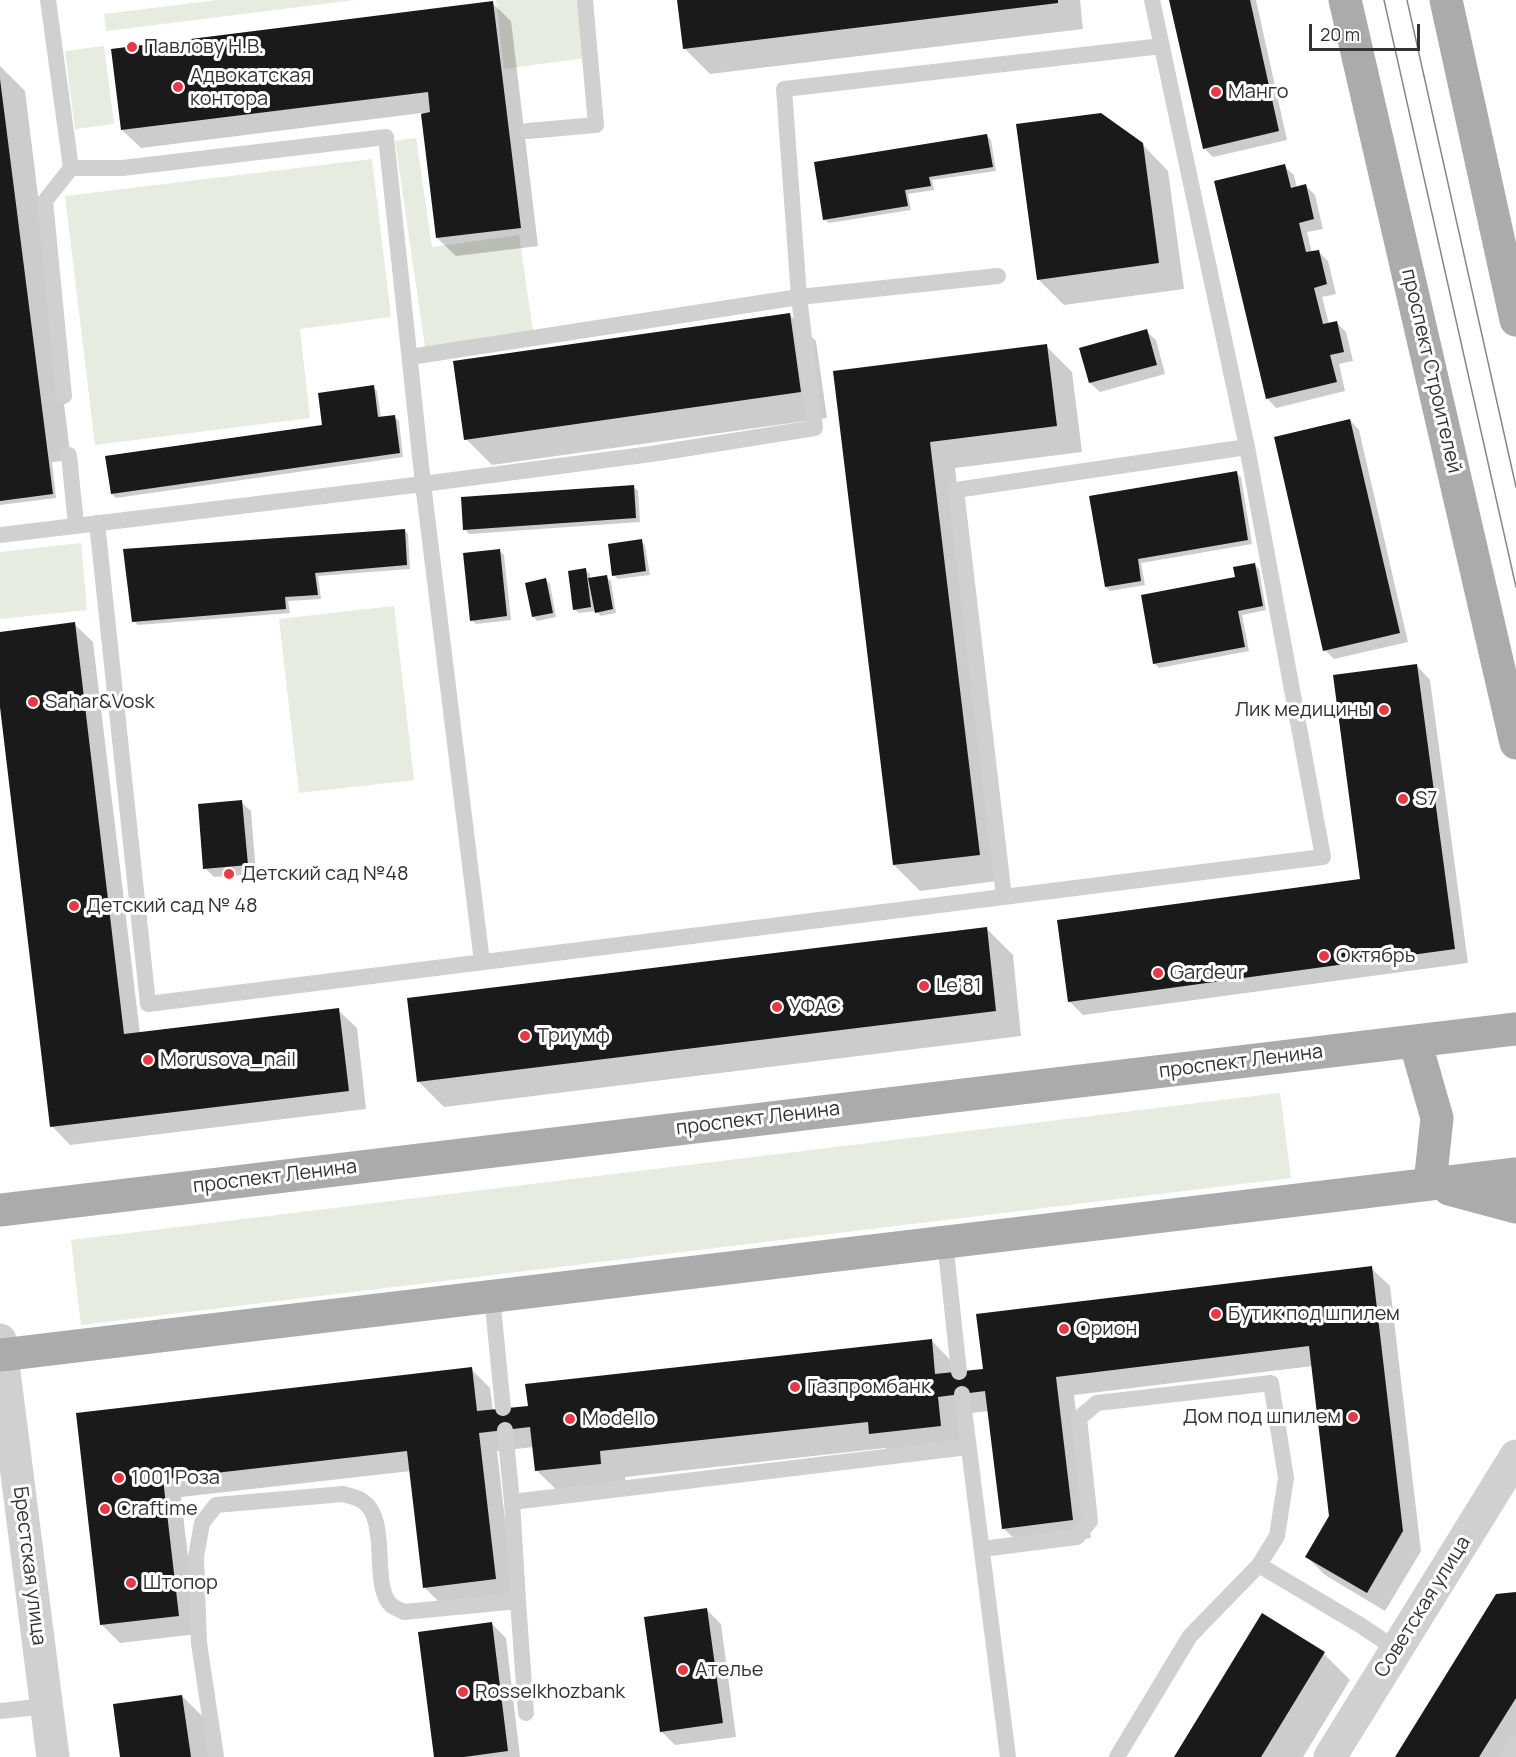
<!DOCTYPE html>
<html>
<head>
<meta charset="utf-8">
<style>
	body { margin:0 }
	#map { position:relative; width:1516px; height:1757px; overflow:hidden; background:#fff; font-family:Manrope,sans-serif }
	canvas { display:block }
	.scale { position:absolute; left:1309px; top:24px; width:111px; height:27px; box-sizing:border-box; border:3px solid #333; border-top:0; padding-left:8px; font-size:18px; line-height:21px; white-space:nowrap; color:#333; -webkit-text-stroke:4px #fff; paint-order:stroke }
</style>
</head>
<body>
<div id="map">
<canvas width="1516" height="1757"></canvas>
<div class="scale">20 m</div>
</div>
<script>
const ctx = document.querySelector('canvas').getContext('2d');
ctx.lineJoin = 'round';
function fillPath(path, color) {
  ctx.fillStyle = color;
  ctx.fill(path, 'evenodd');
}
function trace(path, color, width, dash) {
  ctx.strokeStyle = color;
  ctx.lineWidth = width;
  ctx.lineCap = dash ? 'butt' : 'round';
  ctx.setLineDash(dash || []);
  ctx.stroke(path);
}
function write(font, color, halo, rows, align = 'center') {
  ctx.font = font + ' Manrope,sans-serif';
  ctx.lineWidth = 6;
  ctx.setLineDash([]);
  ctx.textBaseline = 'middle';
  ctx.strokeStyle = halo;
  ctx.fillStyle = color;
  for (const [text, x, y, turn = 0] of rows) {
    ctx.save();
    ctx.translate(x, y);
    ctx.rotate((+turn || 0) * Math.PI / 180);
    ctx.textAlign = isNaN(turn) ? turn : align;
    if (halo) ctx.strokeText(text, 0, 0);
    ctx.fillText(text, 0, 0);
    ctx.restore();
  }
}
const green = new Path2D(`
	M217 0H355L106 31 104 14Z
	M496 0H578L585 58 504 69Z
	M104 46 114 124 75 129 65 51Z
	M416 138 432 247 519 235 533 331 425 347 395 141Z
	M372 159 391 317 300 329 310 418 95 445 65 196Z
	M81 543 87 610 0 619V552Z
	M394 606 414 780 299 793 279 619Z
	M1280 1093 1291 1178 81 1325 71 1240Z`);
const shadow = new Path2D(`
	M679 0H1080L1083 29 710 74 684 48Z
	M1171 0H1256L1287 140 1213 157 1204 148Z
	M492 3 511 21 538 246 456 256 437 238 422 113 141 148 122 130Z
	M0 66 25 91 71 460 52 462 56 498 0 505Z
	M987 136 991 140 996 171 932 180 934 190 908 194 911 210 829 223 824 219Z
	M1142 144 1168 171 1184 289 1064 305 1038 279Z
	M1284 166 1294 175 1297 188 1306 186 1315 195 1323 229 1307 232 1312 253 1318 251 1328 261 1336 294 1322 297 1329 324 1336 322 1346 332 1353 361 1339 364 1345 391 1276 408 1267 398Z
	M790 315 816 341 827 418 492 465 466 439Z
	M1146 331 1156 340 1165 374 1100 392 1090 383Z
	M1046 346 1072 372 1082 452 955 468 1005 880 920 891 894 865 835 372Z
	M373 387 377 391 381 418 394 417 399 421 403 457 116 498 112 494 324 427Z
	M1350 420 1359 430 1408 642 1334 659 1325 650Z
	M1236 473 1241 477 1252 544 1141 563 1145 585 1110 591 1106 587Z
	M634 487 638 491 640 522 469 534 465 529Z
	M404 530 408 534 410 569 318 576 321 599 288 601 290 613 138 625 134 621Z
	M641 541 645 545 650 575 618 579 614 575Z
	M500 551 504 555 511 620 476 624 472 620Z
	M1254 565 1259 569 1266 610 1242 615 1249 651 1159 668 1154 663 1237 579Z
	M585 570 590 574V580L606 577 611 581 616 613 601 616 596 611 579 613 574 609Z
	M546 580 550 584 556 617 537 621 533 616Z
	M74 624 93 642 140 1034 338 1010 357 1028 366 1109 70 1145 52 1126 0 695V633Z
	M1416 665 1430 680 1468 963 1083 1015 1069 1001 1362 881Z
	M241 802 251 811 256 874 214 877 205 868Z
	M987 929 1013 955 1021 1036 444 1107 418 1081Z
	M1371 1268 1390 1286 1421 1551 1385 1611 1325 1575 1307 1557 1330 1516 1313 1366 1074 1395 1091 1538 1022 1546 1003 1528 989 1411 962 1414 966 1452 896 1459 885 1448 625 1477 626 1489 563 1496 536 1470 534 1447 497 1451 514 1597 443 1606 424 1587 411 1471 181 1497 197 1634 120 1643 102 1625 78 1415 471 1369 490 1388 493 1411 529 1407 931 1340 957 1367 958 1373 984 1370Z
	M1516 1593V1746L1509 1757H1397Z
	M707 1610 721 1624 736 1737 675 1745 661 1731Z
	M1263 1615 1324 1654 1350 1680 1303 1757H1175Z
	M492 1624 506 1638 520 1757H435Z
	M182 1696 208 1722 213 1757H121Z`);
const building = new Path2D(`
	M677 0H1058V3L683 49Z
	M1169 0H1250L1279 131 1203 149Z
	M493 1 521 228 436 238 421 114 430 112 428 92 121 130 111 49Z
	M0 79 53 494 0 501Z
	M1101 113 1143 143 1159 263 1037 280 1016 124Z
	M987 134 993 167 929 177 931 186 905 190 908 206 823 220 814 162Z
	M1285 164 1291 188 1306 184 1314 219 1299 223 1306 252 1319 250 1327 284 1314 288 1323 324 1337 321 1344 352 1330 355 1337 382 1266 399 1214 181Z
	M790 313 801 392 464 440 453 361Z
	M1147 329 1157 365 1089 383 1079 348Z
	M1047 344 1057 426 930 442 980 855 893 865 833 371Z
	M374 385 378 417 395 415 400 453 111 494 105 456 322 425 318 393Z
	M1350 419 1400 633 1323 651 1274 437Z
	M1237 471 1248 540 1138 559 1141 581 1105 587 1089 496Z
	M634 485 636 518 463 530 461 497Z
	M405 529 407 565 315 573 318 595 285 597 286 609 132 622 123 549Z
	M642 539 646 571 612 576 608 544Z
	M500 549 507 616 470 621 463 553Z
	M1255 563 1263 606 1238 611 1245 647 1153 664 1141 595 1235 577 1233 567Z
	M586 568 591 607 573 610 568 571Z
	M607 575 613 609 595 613 588 578Z
	M546 578 553 613 532 617 525 583Z
	M75 622 124 1034 339 1008 349 1091 50 1127 0 707V632Z
	M1417 664 1455 949 1068 1002 1057 920 1360 879 1333 675Z
	M242 800 248 865 203 869 198 804Z
	M987 927 996 1011 417 1082 407 998Z
	M1372 1266 1403 1531 1367 1593 1305 1557 1329 1516 1309 1346 1056 1377 1073 1520 1002 1529 985 1391 938 1397 941 1426 869 1434 868 1422 600 1451 601 1464 535 1471 530 1427 479 1433 496 1579 423 1588 407 1451 163 1479 179 1616 100 1625 76 1413 472 1367 477 1411 528 1406 525 1384 932 1339 935 1374 983 1369 976 1314Z
	M1516 1592V1698L1479 1757H1395L1496 1594Z
	M707 1608 723 1723 660 1732 644 1617Z
	M1262 1613 1325 1652 1261 1757H1174Z
	M492 1622 508 1751 464 1757H434L418 1632Z
	M182 1695 191 1757H120L113 1704Z`);
const lane = new Path2D(`
	M528 131 596 125 585 0
	M410 357 799 297 784 89 1162 46
	M64 396 45 201 71 168
	M69 455 76 525
	M97 523 148 1004 1323 857 1247 447 1152 0
	M0 535 423 484 386 137 122 168H71L48 0
	M1004 897 956 490 1247 447
	M482 962 423 484 651 454 815 428 799 297 998 276
	M945 1242 959 1372
	M492 1296 503 1408
	M962 1394 1008 1757
	M505 1430 512 1502
	M982 1549 1077 1537 1090 1521 1079 1418 1097 1403 1271 1383 1286 1478 1277 1536 1259 1565 1190 1636 1117 1757
	M1259 1565 1360 1625 1396 1649
	M518 1601 526 1713
	M0 1711 47 1706
	M216 1757 199 1643 196 1557 202 1523 216 1505 343 1494C348 1496 356 1497 361 1500 392 1518 369 1587 392 1606 395 1608 401 1610 404 1612L518 1601 512 1502 968 1447
	M1507 1757 1516 1743`);
const street = new Path2D(`
	M0 1340 53 1757
	M1330 1757 1516 1456`);
const primary = new Path2D(`
	M1345 0 1516 743
	M1446 0 1516 320
	M1415 1041 1437 1118 1430 1184
	M1449 1189 1516 1207
	M0 1210 1516 1029
	M0 1355 1516 1174`);
const tram = new Path2D(`
	M1384 0 1516 587
	M1407 0 1516 487`);
const markers = [
	[132,47,6,"#e63946"],
	[178,87,6,"#e63946"],
	[1216,92,6,"#e63946"],
	[33,702,6,"#e63946"],
	[1384,710,6,"#e63946"],
	[1403,799,6,"#e63946"],
	[229,874,6,"#e63946"],
	[74,906,6,"#e63946"],
	[1324,956,6,"#e63946"],
	[1158,973,6,"#e63946"],
	[924,986,6,"#e63946"],
	[777,1007,6,"#e63946"],
	[525,1036,6,"#e63946"],
	[148,1060,6,"#e63946"],
	[1216,1314,6,"#e63946"],
	[1064,1329,6,"#e63946"],
	[795,1387,6,"#e63946"],
	[1353,1417,6,"#e63946"],
	[570,1419,6,"#e63946"],
	[119,1478,6,"#e63946"],
	[105,1509,6,"#e63946"],
	[131,1583,6,"#e63946"],
	[683,1670,6,"#e63946"],
	[463,1692,6,"#e63946"]
];
const poiNames = [
	["Павлову Н.В.",144,47],
	["Адвокатская",190,76],
	["контора",190,99],
	["Манго",1228,92],
	["Sahar&Vosk",45,702],
	["Лик медицины",1372,710,"right"],
	["S7",1415,799],
	["Детский сад №48",241,874],
	["Детский сад № 48",86,906],
	["Октябрь",1336,956],
	["Gardeur",1170,973],
	["Le'81",936,986],
	["УФАС",789,1007],
	["Триумф",537,1036],
	["Morusova_nail",160,1060],
	["Бутик под шпилем",1228,1314],
	["Орион",1076,1329],
	["Газпромбанк",807,1387],
	["Дом под шпилем",1341,1417,"right"],
	["Modello",582,1419],
	["1001 Роза",131,1478],
	["Craftime",117,1509],
	["Штопор",143,1583],
	["Ателье",695,1670],
	["Rosselkhozbank",475,1692]
];
const streetNames = [
	["проспект Строителей",1431,371,77],
	["проспект Ленина",1241,1062,-7],
	["проспект Ленина",758,1119,-7],
	["проспект Ленина",275,1177,-7],
	["Брестская улица",29,1566,83],
	["Советская улица",1423,1607,-58]
];
fillPath(green, '#e6ecdf');
fillPath(shadow, '#0003');
fillPath(building, '#1a1a1a');
trace(lane, '#d0d0d0', 16);
trace(street, '#d0d0d0', 33);
trace(primary, '#ababab', 33);
trace(tram, '#888', 1.5);
for (const [x, y, r, color] of markers) {
  const dot = new Path2D();
  dot.arc(x, y, r, 0, 2 * Math.PI);
  ctx.fillStyle = color;
  ctx.fill(dot);
  trace(dot, '#fff', 2);
}
write('20px', '#333', '#fff', poiNames, 'left');
write('20px', '#333', '#fff', streetNames);
</script>
</body>
</html>
